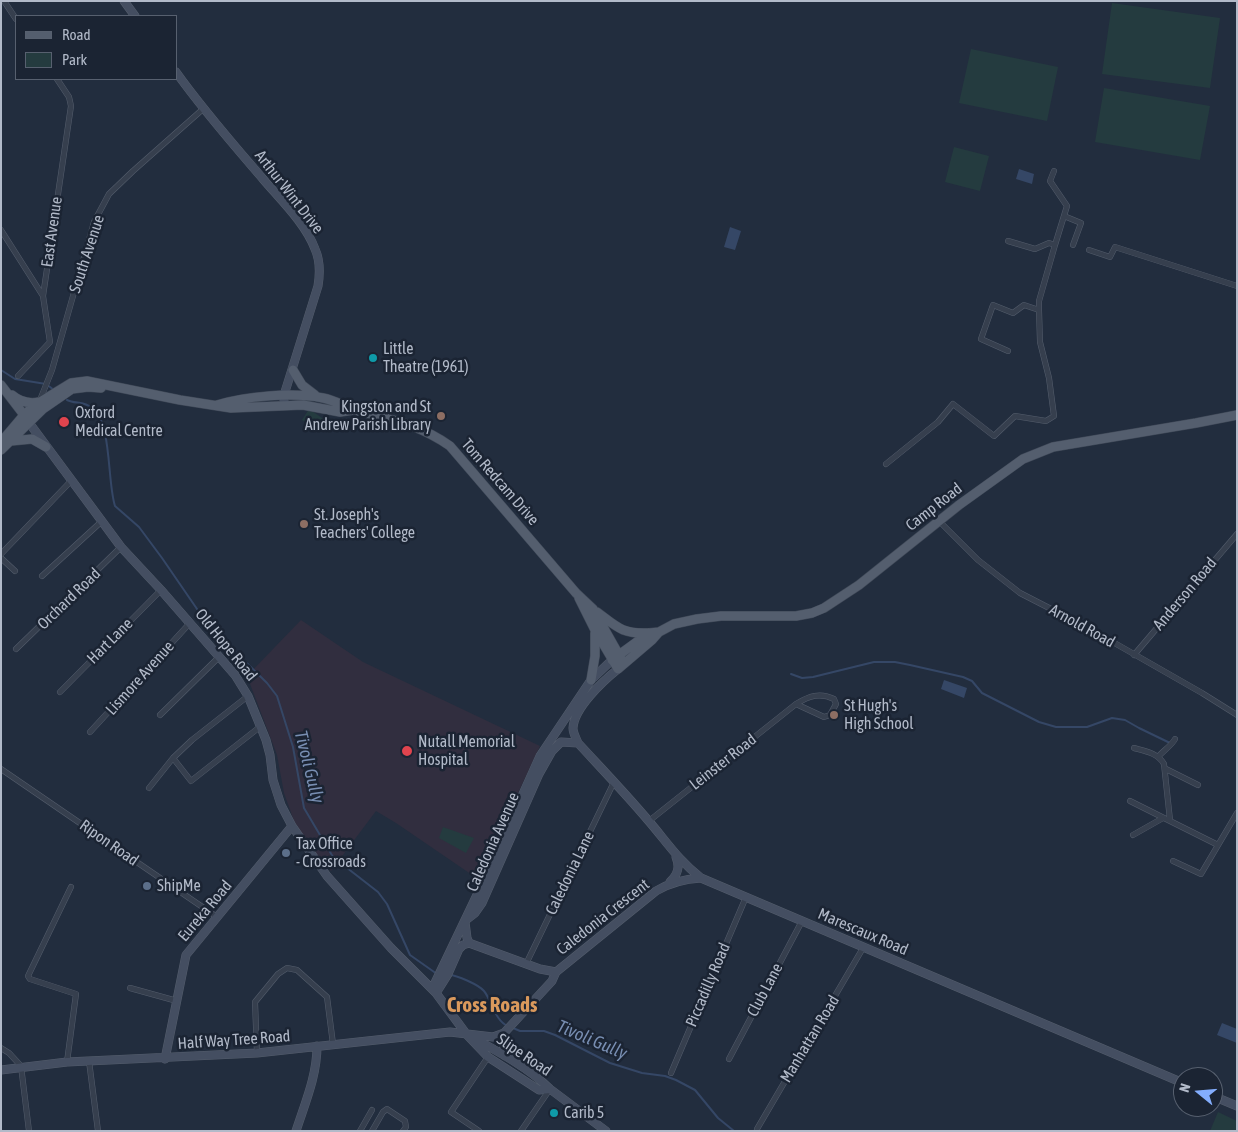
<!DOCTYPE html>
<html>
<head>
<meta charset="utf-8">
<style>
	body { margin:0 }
	#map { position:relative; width:1238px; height:1132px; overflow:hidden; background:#222d3e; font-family:"Asap Condensed",sans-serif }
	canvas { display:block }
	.frame { position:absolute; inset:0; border:2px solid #b2bac9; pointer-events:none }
	.legend { position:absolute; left:15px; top:15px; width:162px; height:65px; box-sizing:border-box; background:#1b2433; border:1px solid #57606f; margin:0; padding:6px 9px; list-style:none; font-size:15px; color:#b2bac9 }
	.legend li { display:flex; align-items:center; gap:10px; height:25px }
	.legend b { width:25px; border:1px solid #57606f }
	.north { position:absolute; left:1173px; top:1067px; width:50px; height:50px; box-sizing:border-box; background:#1b2433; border:1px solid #57606f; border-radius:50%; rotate:287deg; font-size:14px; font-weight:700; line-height:20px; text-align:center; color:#b2bac9 }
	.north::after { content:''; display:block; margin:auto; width:18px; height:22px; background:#83adfd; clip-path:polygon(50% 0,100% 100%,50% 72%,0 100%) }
</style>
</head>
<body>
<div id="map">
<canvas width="1238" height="1132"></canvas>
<div class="frame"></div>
<ul class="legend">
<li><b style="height:6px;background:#545e6e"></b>Road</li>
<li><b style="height:14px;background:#243b3f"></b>Park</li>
</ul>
<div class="north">N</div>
</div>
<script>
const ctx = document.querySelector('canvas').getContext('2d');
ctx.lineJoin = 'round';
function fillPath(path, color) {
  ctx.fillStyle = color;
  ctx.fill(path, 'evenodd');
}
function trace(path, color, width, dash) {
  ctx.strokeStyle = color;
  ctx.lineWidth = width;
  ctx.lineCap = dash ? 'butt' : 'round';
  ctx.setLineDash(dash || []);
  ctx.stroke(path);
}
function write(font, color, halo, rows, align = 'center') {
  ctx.font = font + ' "Asap Condensed",sans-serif';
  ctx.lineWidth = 5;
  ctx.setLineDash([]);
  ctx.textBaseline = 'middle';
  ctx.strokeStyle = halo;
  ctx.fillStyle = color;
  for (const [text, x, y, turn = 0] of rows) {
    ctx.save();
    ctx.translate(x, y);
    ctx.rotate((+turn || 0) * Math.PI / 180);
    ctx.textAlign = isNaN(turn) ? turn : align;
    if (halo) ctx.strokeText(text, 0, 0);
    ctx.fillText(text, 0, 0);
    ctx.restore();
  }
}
const medical = new Path2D(`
	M301 620 363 662 540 746 478 879 396 823 376 811 331 871 308 846 294 821 284 793 277 755 247 676Z`);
const green = new Path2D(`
	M1112 3 1220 18 1210 88 1102 74Z
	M971 49 1058 67 1047 121 959 103Z
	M1104 88 1210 106 1200 160 1095 142Z
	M954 147 989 156 980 191 945 182Z
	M309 409 325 420 318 431 302 420Z
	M443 827 474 838 466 853 439 838Z
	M1218 1112 1237 1121V1131H1210Z`);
const water = new Path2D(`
	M1019 169 1034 174 1032 184 1016 179Z
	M730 227 741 231 735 250 724 247Z
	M944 680 967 688 964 698 941 689Z
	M1222 1023 1237 1029V1043L1217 1035Z`);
const stream = new Path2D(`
	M1 370 15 379 46 384 54 390
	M67 400C75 404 84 401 92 408 112 421 107 482 115 506L139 527 162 558 208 625 267 683 277 696 293 747 304 808 333 857 378 892 387 904 410 955 437 974
	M791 674 802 678 813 677 874 662H895L910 665 963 677 972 681 982 693 1039 722 1056 727H1087L1112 718 1125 720 1139 728 1170 743
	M449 975C457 975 479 985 484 991 492 1001 495 1021 508 1026
	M513 1028 520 1031H544L555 1035 610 1063 642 1073 665 1076 676 1080 695 1090 718 1118 734 1131`);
const street = new Path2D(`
	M4 1 16 19
	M1054 171 1050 181 1067 206 1055 245
	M1064 216 1081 223 1073 245
	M1 230 43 296
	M1008 241 1035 249 1049 243 1055 245 1039 301V310
	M1089 250 1110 257 1115 247 1237 286
	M18 376 50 342 43 296 71 106 69 97 57 79
	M40 400 52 370 94 222 109 194 133 171 203 109
	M886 464 938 422 953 404 994 436 1015 416 1046 421 1054 416 1049 378 1040 342 1039 310 1024 305 1013 313 993 305 981 339 1008 351
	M940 522 978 560 1020 593 1090 629 1202 693 1237 715
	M1 554 71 481
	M1 558 15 571
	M42 576 101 522
	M16 649 121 547
	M1134 655 1237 534
	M60 692 161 590
	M160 715 219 657
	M90 732 189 624
	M1134 748C1145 751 1158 753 1164 764L1170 820
	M1158 757C1162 752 1173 744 1175 739
	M173 758 191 781 261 726
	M1 769 217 917
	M1166 769 1198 785
	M149 788 173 758 192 740 248 696
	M1130 801 1218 845
	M649 821 796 704C809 696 820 692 834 699L836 704 830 715 824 717 796 704
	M1133 835 1163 818
	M1173 861 1201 874 1237 813
	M526 964 614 782
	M130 988 177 1001
	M1 1048 9 1053 21 1066 29 1131
	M257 1053 255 1002 278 974 287 968 297 970 327 997 333 1044
	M729 1059 802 921
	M89 1061 98 1131
	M67 1062 76 994 30 979 28 976 71 887
	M671 1073 746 897
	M757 1129 863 948
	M360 1131 372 1110
	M372 1131 383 1112 387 1109 405 1121 406 1127 403 1131
	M479 1131 451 1112 488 1057
	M521 1131 550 1089`);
const secondary = new Path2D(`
	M124 1 135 16
	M176 72C203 110 233 144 263 179 280 199 306 224 315 249 320 260 320 274 318 286L284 395V405
	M27 420 121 547 161 590 235 675 248 696 266 740 270 755 273 780 281 805 292 826 327 876 391 948 436 993 467 1035 488 1057 539 1090 550 1089
	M618 669C603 681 574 708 573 728 573 733 576 738 578 743 601 768 625 793 647 819 667 842 677 859 701 878L1183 1083
	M670 882C678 874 680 867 676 857
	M466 920 475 913 482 903 539 774 552 751 561 742 578 743
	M465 922 467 938 469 943 540 969 556 972 656 891C671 882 684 879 701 878
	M432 989 486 876 540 756 591 680 612 660
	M436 993 448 974 459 949 463 945 469 943
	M504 1033 503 1042 505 1056
	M473 1038C499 1052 529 1068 550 1089L606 1131
	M165 1059 186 955 292 826
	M1 1070 67 1062 257 1053 450 1032 493 1037 504 1033 552 981 556 972
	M1213 1096 1237 1106
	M296 1131C305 1103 317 1076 317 1046`);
const primary = new Path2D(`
	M293 370 302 385 315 395
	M1 385 24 415
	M12 395C20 402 28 404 39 402
	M217 405C246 396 292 392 323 398 338 401 348 409 362 412 396 421 420 425 450 446L576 593 593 609 624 664
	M11 441 32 439 46 447
	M1 442 24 415 35 405 71 383 87 381 180 400 231 408 303 405 340 412 353 410
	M1 450 43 409 72 389 88 387 101 388
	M579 598 595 630 618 669 652 640 659 632
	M597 612C617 627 622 634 648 633
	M612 660 649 633 659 632 674 624 697 619 721 616H796L812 613 824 608 859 585 959 505 1023 459 1053 447 1196 423 1237 415
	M591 680 595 656V633`);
const markers = [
	[373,358,5,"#0f9aa8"],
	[441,416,5,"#8d6e63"],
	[64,422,6,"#e0444e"],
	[304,524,5,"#8d6e63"],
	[834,715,5,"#8d6e63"],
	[407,751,6,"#e0444e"],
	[286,853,5,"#5c6f8a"],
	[147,886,5,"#5c6f8a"],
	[554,1113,5,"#0f9aa8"]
];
const streetNames = [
	["Arthur Wint Drive",289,192,52],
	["East Avenue",52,232,-82],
	["South Avenue",87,254,-72],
	["Tom Redcam Drive",500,482,49],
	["Camp Road",934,507,-38],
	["Anderson Road",1185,594,-50],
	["Orchard Road",69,599,-44],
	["Arnold Road",1082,626,29],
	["Hart Lane",110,641,-45],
	["Old Hope Road",226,645,51],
	["Lismore Avenue",140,678,-48],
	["Leinster Road",723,762,-38],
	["Caledonia Avenue",493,842,-66],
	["Ripon Road",109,843,35],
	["Caledonia Lane",570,873,-64],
	["Eureka Road",205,911,-50],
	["Caledonia Crescent",603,917,-38],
	["Marescaux Road",863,932,23],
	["Piccadilly Road",708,985,-67],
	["Club Lane",765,990,-62],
	["Manhattan Road",810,1039,-59],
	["Half Way Tree Road",234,1040,-4],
	["Slipe Road",524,1055,34]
];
const poiNames = [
	["Little",383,349],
	["Theatre (1961)",383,367],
	["Kingston and St",431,407,"right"],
	["Andrew Parish Library",431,425,"right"],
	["Oxford",75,413],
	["Medical Centre",75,431],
	["St. Joseph's",314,515],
	["Teachers' College",314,533],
	["St Hugh's",844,706],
	["High School",844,724],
	["Nutall Memorial",418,742],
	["Hospital",418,760],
	["Tax Office",296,844],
	["- Crossroads",296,862],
	["ShipMe",157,886],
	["Carib 5",564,1113]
];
const waterNames = [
	["Tivoli Gully",309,767,76],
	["Tivoli Gully",592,1040,23]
];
const districtNames = [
	["Cross Roads",492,1005]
];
fillPath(medical, '#312e3f');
fillPath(green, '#243b3f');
fillPath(water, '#354766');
trace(stream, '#354766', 2);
trace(street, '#545d6c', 6);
trace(secondary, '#545d6c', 9);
trace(primary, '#3f4857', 10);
trace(street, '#363f4e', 5);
trace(secondary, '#444e61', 8);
trace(primary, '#545e6e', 9);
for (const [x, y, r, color] of markers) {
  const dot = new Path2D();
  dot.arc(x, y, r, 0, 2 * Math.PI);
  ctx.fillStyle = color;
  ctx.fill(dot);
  trace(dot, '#1b2433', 2);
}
write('16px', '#b2bac9', '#1b2433', streetNames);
write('16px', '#b2bac9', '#1b2433', poiNames, 'left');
write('italic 18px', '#788eb2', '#1b2433', waterNames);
write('bold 21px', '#da995c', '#1b2433', districtNames);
</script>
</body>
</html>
